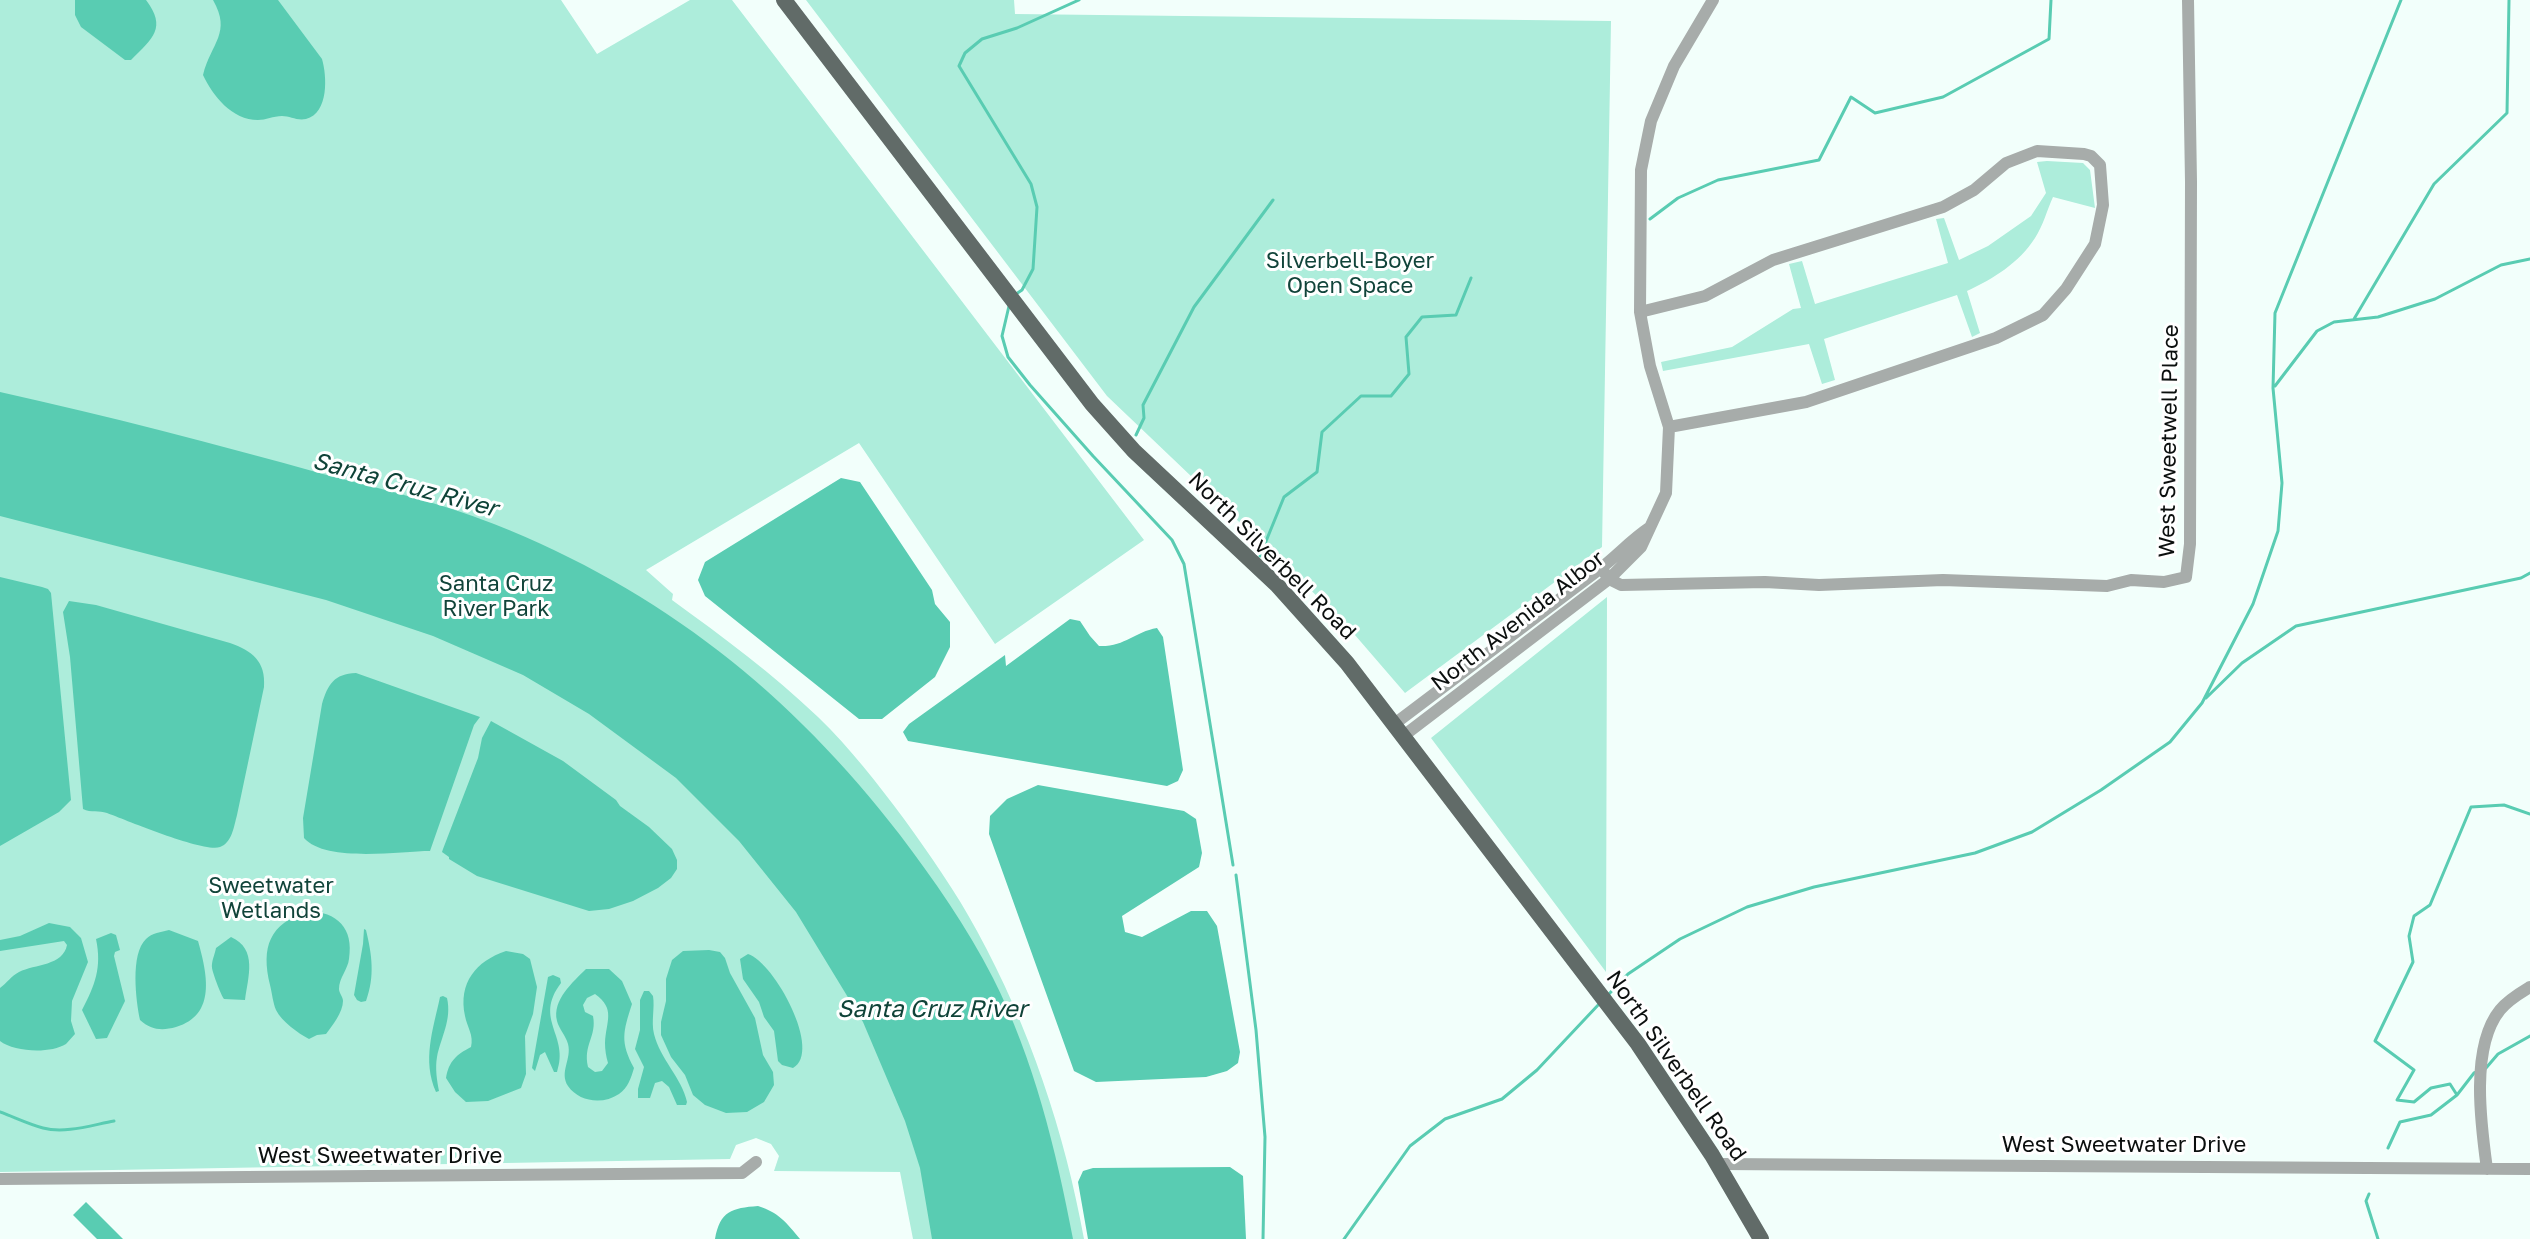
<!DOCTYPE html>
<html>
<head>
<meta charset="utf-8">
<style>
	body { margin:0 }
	canvas { display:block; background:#f2fffb }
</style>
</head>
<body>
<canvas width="2530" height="1239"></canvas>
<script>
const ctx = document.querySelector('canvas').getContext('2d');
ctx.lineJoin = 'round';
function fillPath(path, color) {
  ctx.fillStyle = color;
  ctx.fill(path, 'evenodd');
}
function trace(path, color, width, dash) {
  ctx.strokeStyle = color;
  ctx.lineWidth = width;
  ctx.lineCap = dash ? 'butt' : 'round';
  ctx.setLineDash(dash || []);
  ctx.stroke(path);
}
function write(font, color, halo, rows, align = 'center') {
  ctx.font = font + ' "Golos Text",sans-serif';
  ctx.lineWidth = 6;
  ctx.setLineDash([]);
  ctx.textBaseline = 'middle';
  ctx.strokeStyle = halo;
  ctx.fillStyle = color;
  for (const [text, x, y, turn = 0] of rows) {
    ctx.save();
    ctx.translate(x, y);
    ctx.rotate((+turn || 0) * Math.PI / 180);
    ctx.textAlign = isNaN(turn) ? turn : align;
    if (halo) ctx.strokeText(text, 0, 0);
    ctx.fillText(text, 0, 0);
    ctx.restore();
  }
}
const green = new Path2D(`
	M0 0H561L597 54 690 0H732L1144 540 995 644 859 443 646 570 673 594 672 600C723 637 773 674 818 717 850 748 878 784 904 819 930 855 956 892 977 931 1029 1026 1065 1133 1084 1239H913L900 1172 774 1171 779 1156 771 1144 756 1138 736 1145 730 1159 0 1172Z
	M806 0H1014L1015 14 1611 21 1602 547 1405 693 1342 620 1107 396Z
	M2047 161 2083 163 2090 170 2095 208 2053 197C2047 210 2043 226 2035 238 2019 263 1993 279 1967 291L1980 333 1972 337 1957 295 1824 339 1835 380 1822 384 1809 344 1663 371 1661 362 1732 347 1793 309 1801 308 1789 264 1802 261 1815 304 1948 263 1936 219 1944 218 1959 260 1988 246 2031 216 2046 193 2037 162Z
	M1607 597 1606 972 1431 738Z`);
const water = new Path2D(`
	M75 0H146C167 28 153 38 131 60H125L81 27 75 15Z
	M213 0H278L322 59C327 76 329 113 306 119 297 121 290 116 282 116 273 116 266 120 258 120 232 120 213 96 203 75 211 43 232 33 213 0Z
	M0 392C108 416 216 444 323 474 380 489 439 502 494 524 661 590 791 693 900 835 934 880 967 927 993 978 1034 1059 1056 1150 1073 1239H932L920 1168 905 1121 863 1022 796 912 739 841 676 778 589 714 523 675 433 636 326 600 0 516Z
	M841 478 860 482 932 590 935 604 950 622V647L935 677 882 719H859L705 596 698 580 705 562Z
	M0 577 42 587 48 589 51 593 71 800 59 812 0 846Z
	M69 601 96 605 230 643C252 651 266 661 264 687L237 815C234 826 232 843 220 847 204 853 126 820 107 813 99 810 91 813 83 809L70 657 63 612Z
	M1070 619 1080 621 1090 636 1099 646C1125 647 1134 632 1157 628L1163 637 1183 770 1178 781 1167 786 908 741 903 732 909 724 1005 655 1006 666Z
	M356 673 480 717 474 725 430 851C401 851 326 863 304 838L303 818 322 704C328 684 334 674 356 673Z
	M491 721 563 761 616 800 620 806 649 827 672 849 677 860V869L671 878 658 888 633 901 609 909 589 911 477 876 449 859V857L442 852 443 849 478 758 482 738Z
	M1038 785 1184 811 1196 819 1202 853 1199 867 1122 916 1125 932 1142 937 1191 911H1207L1217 926 1240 1052 1238 1063 1227 1071 1206 1077 1096 1082 1074 1071 989 834 990 816 1007 799Z
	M308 911C337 912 354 928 349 959 348 969 339 978 339 989 339 993 343 997 343 1001 343 1012 332 1026 326 1034L317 1035 309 1039C298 1033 282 1022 276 1010 273 1003 272 993 270 985 261 947 269 924 308 911Z
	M49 923 70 927 81 938 88 962 72 1001 71 1021 75 1034C72 1037 69 1041 66 1044 50 1054 14 1052 0 1041V988C7 983 11 976 19 972 35 964 63 966 67 945L64 941 0 951V940L20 936Z
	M364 929 366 930C372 955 375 976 366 1001L361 1002 357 1000 354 995 363 944Z
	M169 930 198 941C207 973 217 1015 176 1027 162 1031 151 1030 140 1020 136 1001 130 954 146 939 152 933 161 932 169 930Z
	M111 933 116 935 120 950 115 952 114 956 125 1001 107 1038 96 1039 82 1010C95 985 102 968 96 939Z
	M231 937C258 949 248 977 245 1000L224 999C221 995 213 974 212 968 211 962 215 954 216 948Z
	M709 950 720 952 725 958 730 973 755 1018 763 1055 773 1072 774 1085 764 1102 747 1112 726 1113 705 1105 693 1095 685 1075 671 1057 661 1035V1022L666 1001V979L672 960 683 951Z
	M506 951 523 954 530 959 537 987 533 1014 525 1036 526 1074 521 1088 488 1101 466 1102 455 1092 446 1078C449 1061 456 1055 471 1047 474 1035 467 1027 465 1016 458 983 476 961 506 951Z
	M748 954C775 963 823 1052 793 1068L782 1065 778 1061 774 1031 764 1017 759 1002 743 979 740 959Z
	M586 969H609L622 981 632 1004C623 1032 620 1042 634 1068 631 1078 628 1088 619 1094 603 1105 579 1102 568 1086 559 1072 572 1059 568 1044 566 1036 559 1029 557 1021 552 1000 573 982 586 969ZM595 994C616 1009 606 1021 605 1043 605 1050 606 1056 608 1063L602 1071 595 1072 588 1067C583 1044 597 1037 593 1016L585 1012 583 1005 587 998Z
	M553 975 560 978 561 983C533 1020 570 1035 557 1072H554L545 1052 540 1055 535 1071 532 1068 548 977Z
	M644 991H649L653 996C655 1008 651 1021 654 1034 660 1059 682 1078 687 1102L686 1105H677L669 1087 662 1081 655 1083 650 1098H638V1089L644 1067 635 1049 640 1030V1000Z
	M443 996 447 998C452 1020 441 1037 437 1057 435 1068 437 1081 439 1091L436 1092C422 1060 433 1030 440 997Z
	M1230 1167 1243 1176 1246 1239H1088L1078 1182 1083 1171 1093 1168Z
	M86 1202 123 1239H97L73 1215Z
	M758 1206C778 1212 787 1223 800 1239H715C720 1211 732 1208 758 1206Z`);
const stream = new Path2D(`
	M1650 219 1678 198 1718 180 1819 160 1851 97 1875 113 1943 97 2049 39 2051 0
	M1016 294 1022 290 1033 269 1037 207 1031 184 959 66 965 53 982 39 1017 28 1079 0
	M1009 306 1002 336 1008 357 1030 385 1093 456 1172 540 1184 564 1233 865
	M2354 319 2434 184 2507 113 2509 0
	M2275 386 2317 331 2334 322 2378 317 2435 299 2501 265 2530 259
	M1136 435 1144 418 1143 405 1194 307 1273 200
	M1260 556 1284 497 1317 472 1322 432 1361 396H1391L1409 374 1406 337 1422 317 1456 315 1471 278
	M2206 698 2242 663 2296 626 2521 578 2530 573
	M1236 875 1256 1030 1265 1137 1263 1239
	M1608 995 1628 974 1680 939 1747 907 1814 887 1975 853 2032 832 2101 790 2170 742 2202 703 2253 604 2278 531 2282 483 2273 388 2275 313 2401 0
	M2486 1068 2498 1054 2530 1036
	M2457 1095 2474 1073 2479 1071
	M0 1112C14 1117 28 1124 43 1128 65 1134 92 1125 114 1121
	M2388 1148 2400 1122 2431 1115 2457 1095 2450 1084 2431 1088 2414 1102 2397 1100 2414 1070 2375 1041 2413 962 2409 936 2414 916 2430 905 2471 807 2504 805 2530 814
	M2369 1194 2366 1201 2378 1239
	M1344 1239 1410 1146 1445 1119 1502 1099 1537 1070 1600 1003`);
const minor = new Path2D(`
	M1640 312 1705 296 1773 260 1943 207 1974 190 2006 163 2037 151 2084 154 2091 156 2100 165 2103 205 2095 244 2066 289 2043 315 1996 338 1806 402 1669 427
	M1601 568 1609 579 1621 585 1765 582 1819 585 1943 580 2107 586 2131 580 2164 582 2186 577 2190 544 2191 182 2188 0
	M1393 725 1601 568C1618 555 1631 540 1649 528
	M1402 737 1609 579 1641 547 1666 493 1669 427 1650 366 1640 312 1641 170 1651 121 1674 66 1713 0
	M1718 1164 2530 1169
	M2487 1169C2481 1125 2470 1047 2500 1010 2508 1000 2520 993 2530 987
	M0 1179 742 1173 756 1162`);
const major = new Path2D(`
	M784 0 1092 404 1134 451 1277 585 1347 663 1638 1044 1712 1155 1761 1239`);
const parkNames = [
	["Silverbell-Boyer",1350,261],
	["Open Space",1350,286],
	["Santa Cruz",496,584],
	["River Park",496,609],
	["Sweetwater",271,886],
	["Wetlands",271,911]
];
const streetNames = [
	["West Sweetwell Place",2169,441,-89],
	["North Silverbell Road",1272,556,45],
	["North Avenida Albor",1518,621,-38],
	["North Silverbell Road",1676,1066,55],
	["West Sweetwater Drive",2124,1145],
	["West Sweetwater Drive",380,1156]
];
const waterNames = [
	["Santa Cruz River",405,485,15],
	["Santa Cruz River",932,1009]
];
fillPath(green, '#adeddb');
fillPath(water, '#59ccb2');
trace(stream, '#59ccb2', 3);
trace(minor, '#a7acaa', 12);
trace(major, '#616b68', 16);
write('22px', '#11443a', '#fff', parkNames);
write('22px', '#0b0f0e', '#fff', streetNames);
write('italic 24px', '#0f4338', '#fff', waterNames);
</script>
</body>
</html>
